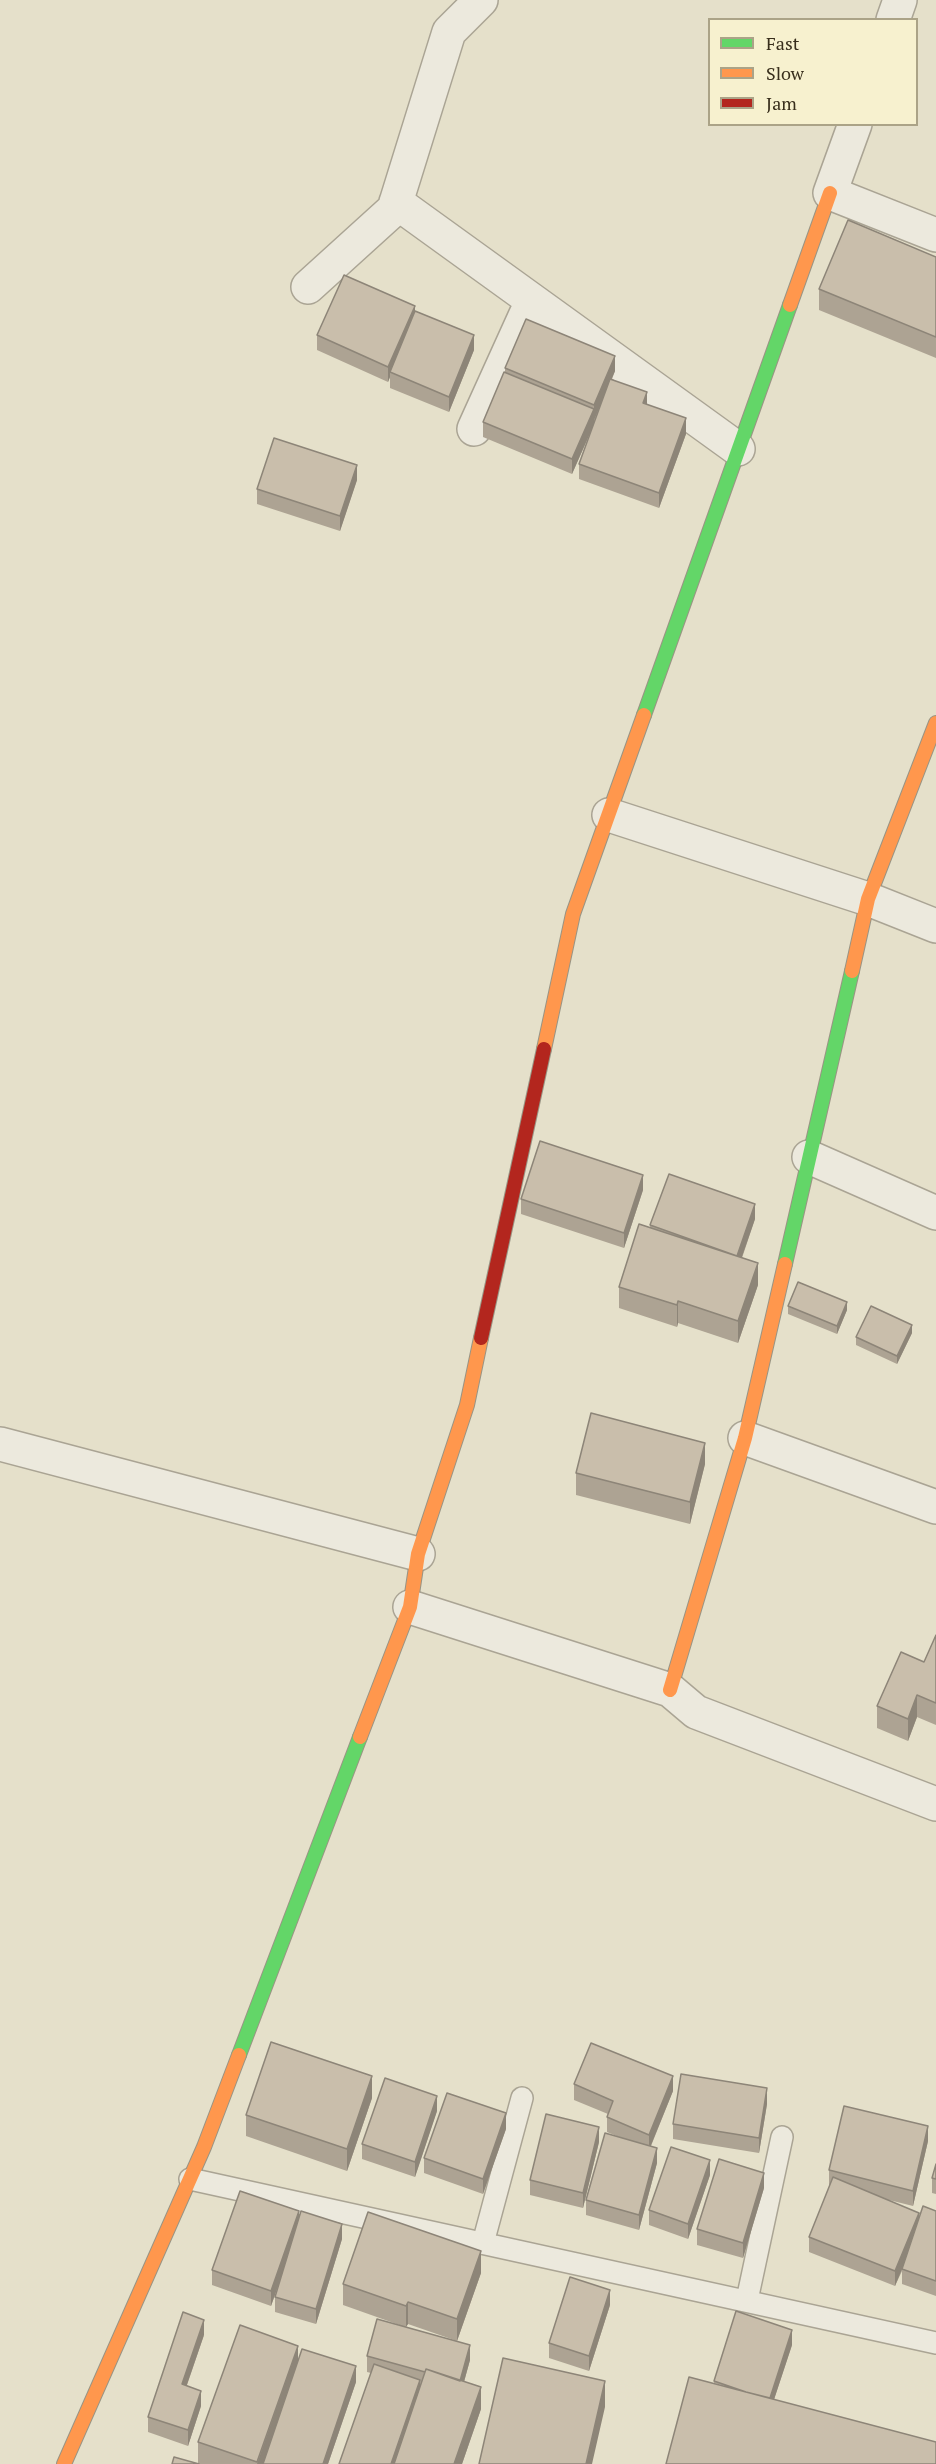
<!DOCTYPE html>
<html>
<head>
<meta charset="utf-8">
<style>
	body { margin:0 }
	#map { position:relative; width:936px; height:2464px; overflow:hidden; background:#e5e0ca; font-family:"PT Serif",serif }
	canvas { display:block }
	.legend { position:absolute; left:708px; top:18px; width:210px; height:108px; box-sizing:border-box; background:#f7f1cf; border:2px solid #aba387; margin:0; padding:8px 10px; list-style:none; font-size:18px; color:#382e1c }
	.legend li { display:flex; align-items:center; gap:12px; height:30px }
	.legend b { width:30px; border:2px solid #aba387 }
</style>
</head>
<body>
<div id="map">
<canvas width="936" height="2464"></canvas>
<ul class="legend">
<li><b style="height:8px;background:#63d668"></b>Fast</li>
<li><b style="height:8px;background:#ff974d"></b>Slow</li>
<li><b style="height:8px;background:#b3261e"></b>Jam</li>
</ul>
</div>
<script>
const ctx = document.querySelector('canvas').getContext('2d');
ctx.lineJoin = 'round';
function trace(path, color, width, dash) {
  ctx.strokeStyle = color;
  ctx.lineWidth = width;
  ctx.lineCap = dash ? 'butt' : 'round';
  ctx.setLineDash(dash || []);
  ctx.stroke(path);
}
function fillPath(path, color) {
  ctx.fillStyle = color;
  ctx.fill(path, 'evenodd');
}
const lane = new Path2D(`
	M190 2179 936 2343
	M483 2243 522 2098
	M747 2300 782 2137`);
const street = new Path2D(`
	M893 20 900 0
	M855 124 830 193 936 235
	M396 202 738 449
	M308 287 394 209 449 32 481 0
	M474 429 532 301
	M609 815 868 899 936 926
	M809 1157 936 1213
	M745 1438 936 1507
	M0 1444 418 1554
	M410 1607 670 1690 696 1712 936 1804`);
const fast = new Path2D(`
	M644 715 790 305
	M785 1264 852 971
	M239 2055 360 1737`);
const slow = new Path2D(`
	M790 305 830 193
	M852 971 868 899 936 723
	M544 1049 573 914 644 715
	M670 1690 745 1438 785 1264
	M360 1737 410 1607 418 1554 467 1405 481 1338
	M64 2464 204 2147 239 2055`);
const jam = new Path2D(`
	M481 1338 544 1049`);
const wall = new Path2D(`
	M936 257V358L819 310V289Z
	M415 312 474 350 449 412 390 388V377L388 382 317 350V335Z
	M505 368 615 371 612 379 647 404 686 434 659 508 579 479V464L593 427 572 474 483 437V422L505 372Z
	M357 480 340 531 257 504V489Z
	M643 1190 624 1248 521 1214V1199Z
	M755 1219 742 1258 758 1285 738 1343 678 1323 677 1327 619 1308V1287L650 1228V1225Z
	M788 1306 847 1310 837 1334 788 1314Z
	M912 1333 897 1364 856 1345V1337Z
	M705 1464 690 1524 576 1495V1473Z
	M936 1635V1725L917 1717 908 1741 877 1728V1706L924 1662Z
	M574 2084 673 2091 651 2146 657 2163 639 2230 586 2215V2200L619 2137 607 2132V2117L608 2114 574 2100Z
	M372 2098 347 2171 246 2136V2115Z
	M767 2104 759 2153 673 2139V2124Z
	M437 2111 415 2177 362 2159V2144Z
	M506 2129 483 2194 424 2173V2158Z
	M928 2141 913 2206 889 2200 919 2218 936 2211V2296L902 2284V2271L895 2286 809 2252V2237L830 2186 829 2185V2170Z
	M599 2142 583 2208 530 2195V2180Z
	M936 2164V2194L932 2193V2178Z
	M710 2175 688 2239 649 2225V2210Z
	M764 2188 743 2258 697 2245V2229Z
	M299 2216 342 2239 316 2324 275 2312V2297L279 2284 271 2306 212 2285V2270Z
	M481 2273 457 2341 408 2324 406 2327 470 2360 464 2382 481 2409 462 2464H339L371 2373 367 2372V2356L405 2327 343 2305V2284Z
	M610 2305 589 2371 549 2358V2343Z
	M204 2335 187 2385 201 2406 188 2446 148 2432V2417Z
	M792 2345 774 2399 714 2383V2381Z
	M298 2361 356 2382 328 2464H198V2442Z`);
const shadedWall = new Path2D(`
	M415 306V322L390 372V377L388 382V367Z
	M474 335V350L449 412V397Z
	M615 356V371L594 420V405Z
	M647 392V407L643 403Z
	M594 409V424L572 474V459Z
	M686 418V434L659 508V493Z
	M357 465V480L340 531V516Z
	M643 1175V1190L624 1248V1233Z
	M755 1204V1219L737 1271V1256Z
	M758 1263V1285L738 1343V1321Z
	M678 1301V1323L677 1327V1305Z
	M847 1302V1310L837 1334V1326Z
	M912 1325V1333L897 1364V1356Z
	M705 1443V1464L690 1524V1502Z
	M917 1695V1717L908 1741V1719Z
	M372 2076V2098L347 2171V2149Z
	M673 2076V2091L649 2150V2135Z
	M767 2088V2104L759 2153V2138Z
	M437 2096V2111L415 2177V2162Z
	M506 2113V2129L483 2194V2179Z
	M928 2126V2141L913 2206V2191Z
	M599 2127V2142L583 2208V2193Z
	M657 2148V2163L639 2230V2215Z
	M710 2160V2175L688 2239V2224Z
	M764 2173V2188L743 2258V2243Z
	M299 2211V2226L271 2306V2291Z
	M919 2213V2228L895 2286V2271Z
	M342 2224V2239L316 2324V2309Z
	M481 2251V2273L457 2341V2319Z
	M610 2290V2305L589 2371V2356Z
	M408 2302V2324L406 2327V2306Z
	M204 2320V2335L182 2399V2384Z
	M792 2330V2345L769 2415V2400Z
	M470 2345V2360L460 2396V2381Z
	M298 2346V2367L264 2464H257Z
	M356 2366V2382L328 2464H323Z
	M420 2380V2396L396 2464H391Z
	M605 2381V2407L592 2464H586Z
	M481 2387V2409L462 2464H454Z
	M201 2391V2406L188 2446V2430Z`);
const building = new Path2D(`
	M848 220 936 257V337L819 289Z
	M344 275 415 306 388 367 317 335Z
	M415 311 474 335 449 397 390 372Z
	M526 319 615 356 594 405 505 368Z
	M504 372 594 409 572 459 483 422Z
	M610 379 647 392 643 403 686 418 659 493 579 464Z
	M274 438 357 465 340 516 257 489Z
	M540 1141 643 1175 624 1233 521 1199Z
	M669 1174 755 1204 737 1256 650 1225Z
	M639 1224 758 1263 738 1321 678 1301 677 1305 619 1287Z
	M798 1282 847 1302 837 1326 788 1306Z
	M871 1306 912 1325 897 1356 856 1337Z
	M591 1413 705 1443 690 1502 576 1473Z
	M936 1635V1703L917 1695 908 1719 877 1706 901 1652 924 1662Z
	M271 2042 372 2076 347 2149 246 2115Z
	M591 2043 673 2076 649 2135 607 2117 613 2101 574 2084Z
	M681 2074 767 2088 759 2138 673 2124Z
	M385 2078 437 2096 415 2162 362 2144Z
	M447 2093 506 2113 483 2179 424 2158Z
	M844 2106 928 2126 913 2191 829 2170Z
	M546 2114 599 2127 583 2193 530 2180Z
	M605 2133 657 2148 639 2215 586 2200Z
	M671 2147 710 2160 688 2224 649 2210Z
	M719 2159 764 2173 743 2243 697 2229Z
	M936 2164V2179L932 2178Z
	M833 2177 919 2213 895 2271 809 2237Z
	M240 2191 299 2211 271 2291 212 2270Z
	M923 2206 936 2211V2281L902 2269Z
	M301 2211 342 2224 316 2309 275 2297Z
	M368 2212 481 2251 457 2319 408 2302 406 2306 343 2284Z
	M570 2277 610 2290 589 2356 549 2343Z
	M736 2311 792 2330 770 2398 746 2392 714 2381Z
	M183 2312 204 2320 182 2384 201 2391 188 2430 148 2417Z
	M377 2319 470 2345 460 2381 426 2369 425 2372 367 2356Z
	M240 2325 298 2346 257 2462 198 2442Z
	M302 2349 356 2366 323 2464H263Z
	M503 2358 605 2381 586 2464H479Z
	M374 2364 420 2380 391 2464H339Z
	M426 2369 481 2387 454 2464H394Z
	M689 2377 936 2442V2464H666Z
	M174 2457 199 2464H172Z`);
trace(lane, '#aaa494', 24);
trace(street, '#aaa494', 36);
trace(fast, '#999484', 16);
trace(slow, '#999484', 16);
trace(jam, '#999484', 16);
trace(lane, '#ece9dd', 21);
trace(street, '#ece9dd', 33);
trace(fast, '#63d668', 14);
trace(slow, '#ff974d', 14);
trace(jam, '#b3261e', 14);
fillPath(wall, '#ada393');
fillPath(shadedWall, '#8d8578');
fillPath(building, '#c9beab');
trace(building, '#8d8578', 1.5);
</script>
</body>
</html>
